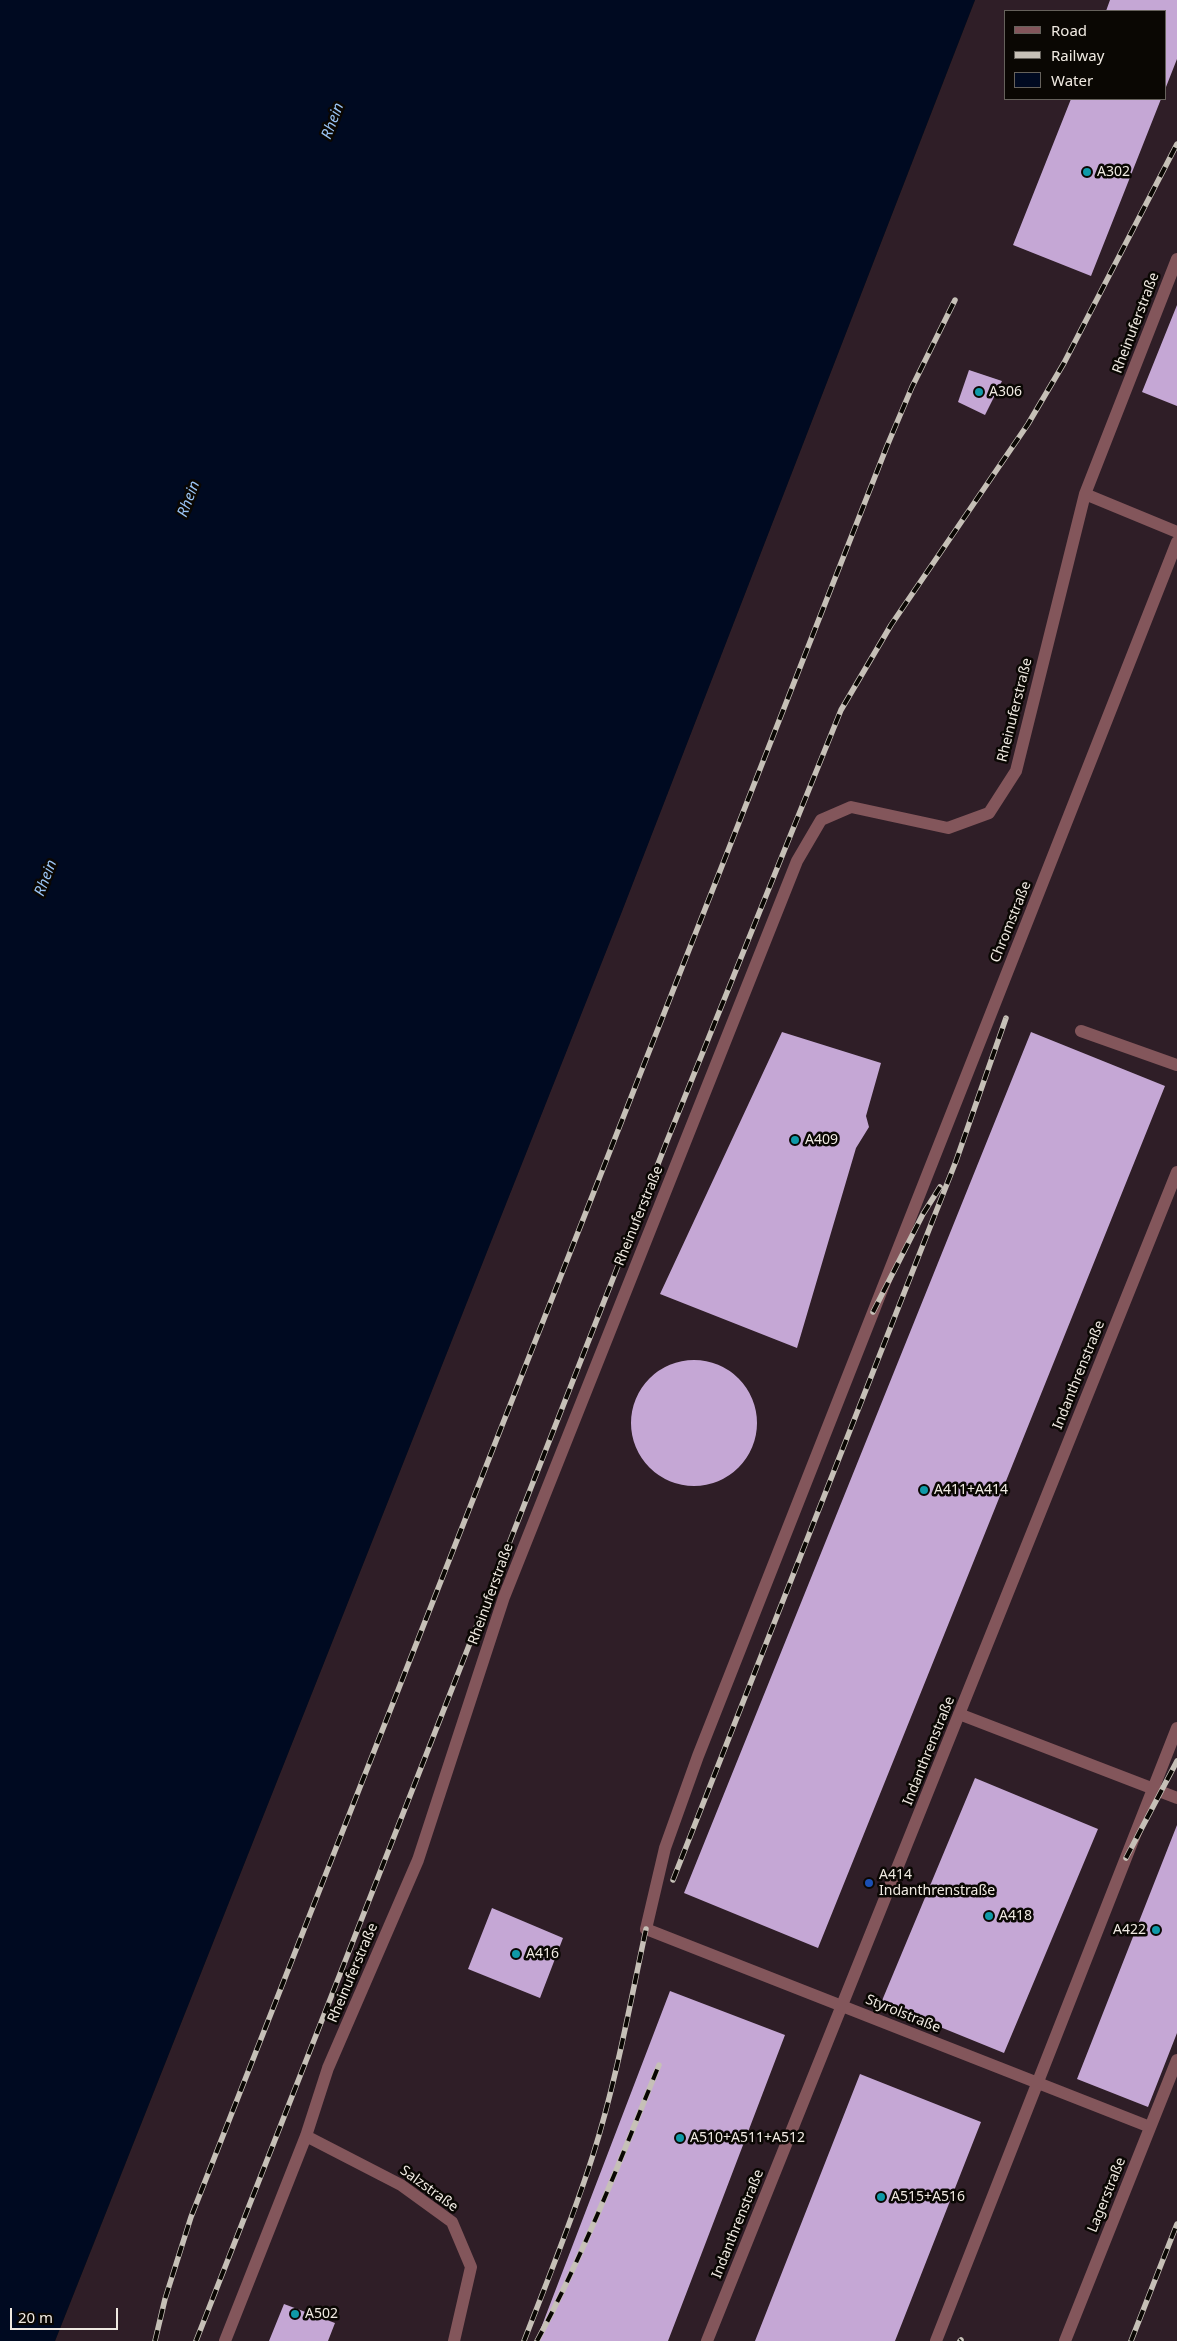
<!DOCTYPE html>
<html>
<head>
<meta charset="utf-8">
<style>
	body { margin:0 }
	#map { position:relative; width:1177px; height:2341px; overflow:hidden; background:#241b0f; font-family:"Noto Sans",sans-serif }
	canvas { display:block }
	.legend { position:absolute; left:1004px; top:10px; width:162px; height:90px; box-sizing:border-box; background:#0a0703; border:1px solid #66625c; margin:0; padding:6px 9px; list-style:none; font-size:15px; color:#f0eae2 }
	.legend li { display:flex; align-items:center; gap:10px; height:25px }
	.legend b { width:25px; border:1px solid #66625c }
	.scale { position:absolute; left:10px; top:2308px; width:108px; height:22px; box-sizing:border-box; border:2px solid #f0eae2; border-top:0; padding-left:6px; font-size:15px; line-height:18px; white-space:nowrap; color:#f0eae2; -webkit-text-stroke:4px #0a0703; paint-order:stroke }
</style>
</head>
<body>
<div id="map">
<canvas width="1177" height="2341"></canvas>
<ul class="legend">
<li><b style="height:6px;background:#83565b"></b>Road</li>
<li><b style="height:6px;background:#c6c0b7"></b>Railway</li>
<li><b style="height:14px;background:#000a21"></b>Water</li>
</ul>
<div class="scale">20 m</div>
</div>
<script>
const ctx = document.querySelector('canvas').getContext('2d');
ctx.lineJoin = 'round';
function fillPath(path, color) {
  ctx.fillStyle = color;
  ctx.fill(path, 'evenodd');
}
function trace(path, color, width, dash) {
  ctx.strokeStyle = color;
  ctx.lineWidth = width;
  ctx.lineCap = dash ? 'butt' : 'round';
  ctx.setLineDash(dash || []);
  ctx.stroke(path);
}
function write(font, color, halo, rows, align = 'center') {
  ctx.font = font + ' "Noto Sans",sans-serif';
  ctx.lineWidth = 5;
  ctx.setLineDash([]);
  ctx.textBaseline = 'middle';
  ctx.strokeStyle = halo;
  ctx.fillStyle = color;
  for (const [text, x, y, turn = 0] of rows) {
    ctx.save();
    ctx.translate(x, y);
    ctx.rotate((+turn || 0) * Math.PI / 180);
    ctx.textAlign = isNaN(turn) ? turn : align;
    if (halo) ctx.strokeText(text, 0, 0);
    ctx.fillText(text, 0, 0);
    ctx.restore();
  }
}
const industrial = new Path2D(`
	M975 0H1177V2341H55L621 913ZM1006 11H1166V99H1006Z`);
const water = new Path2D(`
	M0 0H975L621 914 55 2341H0Z`);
const building = new Path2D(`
	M1110 0H1177V59L1166 87V11H1106Z
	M1071 99H1161L1091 276 1013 245Z
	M1177 305V406L1142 392Z
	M969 370 1002 381 985 415 958 402Z
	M782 1032 881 1063 866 1116 869 1127 856 1148 797 1348 660 1294Z
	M1031 1032 1165 1086 818 1948 684 1893Z
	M631 1423a63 63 0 1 1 126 0a63 63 0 1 1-126 0Z
	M975 1778 1098 1829 1004 2053 881 2003Z
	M1177 1825V2033L1148 2107 1077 2079Z
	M492 1908 563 1938 540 1998 468 1969Z
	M670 1991 785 2035 706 2242 668 2341H536Z
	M860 2074 981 2122 895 2341H755Z
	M284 2304 335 2323 328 2341H269Z`);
const service = new Path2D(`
	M1081 1031 1177 1065`);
const minor = new Path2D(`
	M1085 494 1177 532
	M959 1714 1177 1798
	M1150 2127 646 1929 665 1848 698 1756 1177 542
	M306 2136 401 2185 452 2222 471 2267 454 2341
	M225 2341 306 2136 328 2068 418 1860 504 1597 797 861 821 820 851 807 948 828 989 813 1016 771 1085 494 1177 259
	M707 2341 1177 1172
	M936 2341 1177 1728
	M1065 2341 1177 2060`);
const rail = new Path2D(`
	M873 1312 923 1214 940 1187
	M1126 1858 1177 1761
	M673 1880 956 1161 1006 1018
	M155 2341 165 2299 191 2217 887 446 912 387 955 300
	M196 2341 667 1141 841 710 891 625 1028 424 1064 363 1177 144
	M524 2341C548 2279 573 2218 593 2155 616 2082 630 2004 646 1929
	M537 2341C585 2252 621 2158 659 2065
	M960 2341 961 2340
	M1131 2341 1177 2224`);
const markers = [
	[1087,172,5,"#0f9aa8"],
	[979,392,5,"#0f9aa8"],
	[795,1140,5,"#0f9aa8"],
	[924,1490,5,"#0f9aa8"],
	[869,1883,5,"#1a4fb4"],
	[989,1916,5,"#0f9aa8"],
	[1156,1930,5,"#0f9aa8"],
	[516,1954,5,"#0f9aa8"],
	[680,2138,5,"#0f9aa8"],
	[881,2197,5,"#0f9aa8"],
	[295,2314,5,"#0f9aa8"]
];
const poiNames = [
	["A302",1097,172],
	["A306",989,392],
	["A409",805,1140],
	["A411+A414",934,1490],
	["A414",879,1875],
	["Indanthrenstraße",879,1891],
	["A418",999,1916],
	["A422",1146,1930,"right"],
	["A416",526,1954],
	["A510+A511+A512",690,2138],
	["A515+A516",891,2197],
	["A502",305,2314]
];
const streetNames = [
	["Rheinuferstraße",1136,323,-69],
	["Rheinuferstraße",1015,710,-76],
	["Chromstraße",1011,922,-68],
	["Rheinuferstraße",639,1216,-68],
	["Indanthrenstraße",1079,1375,-68],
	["Rheinuferstraße",491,1594,-70],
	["Indanthrenstraße",929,1751,-68],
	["Rheinuferstraße",353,1973,-67],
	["Styrolstraße",903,2014,22],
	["Salzstraße",429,2189,36],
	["Lagerstraße",1107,2195,-68],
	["Indanthrenstraße",738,2224,-68]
];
const waterNames = [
	["Rhein",333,121,-69],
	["Rhein",189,499,-69],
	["Rhein",46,878,-69]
];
fillPath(industrial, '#2f1e27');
fillPath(water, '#000a21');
fillPath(building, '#c5a7d5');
trace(service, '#83565b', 12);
trace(minor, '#83565b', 12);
trace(rail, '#c6c0b7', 5.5);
trace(rail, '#0a0703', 4, [11]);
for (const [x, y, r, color] of markers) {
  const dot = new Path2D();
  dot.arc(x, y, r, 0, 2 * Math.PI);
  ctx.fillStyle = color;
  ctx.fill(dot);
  trace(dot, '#0a0703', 2);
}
write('14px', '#f0eae2', '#0a0703', poiNames, 'left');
write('14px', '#f0eae2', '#0a0703', streetNames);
write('italic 15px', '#9ac3f3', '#0a0703', waterNames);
</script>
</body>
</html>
